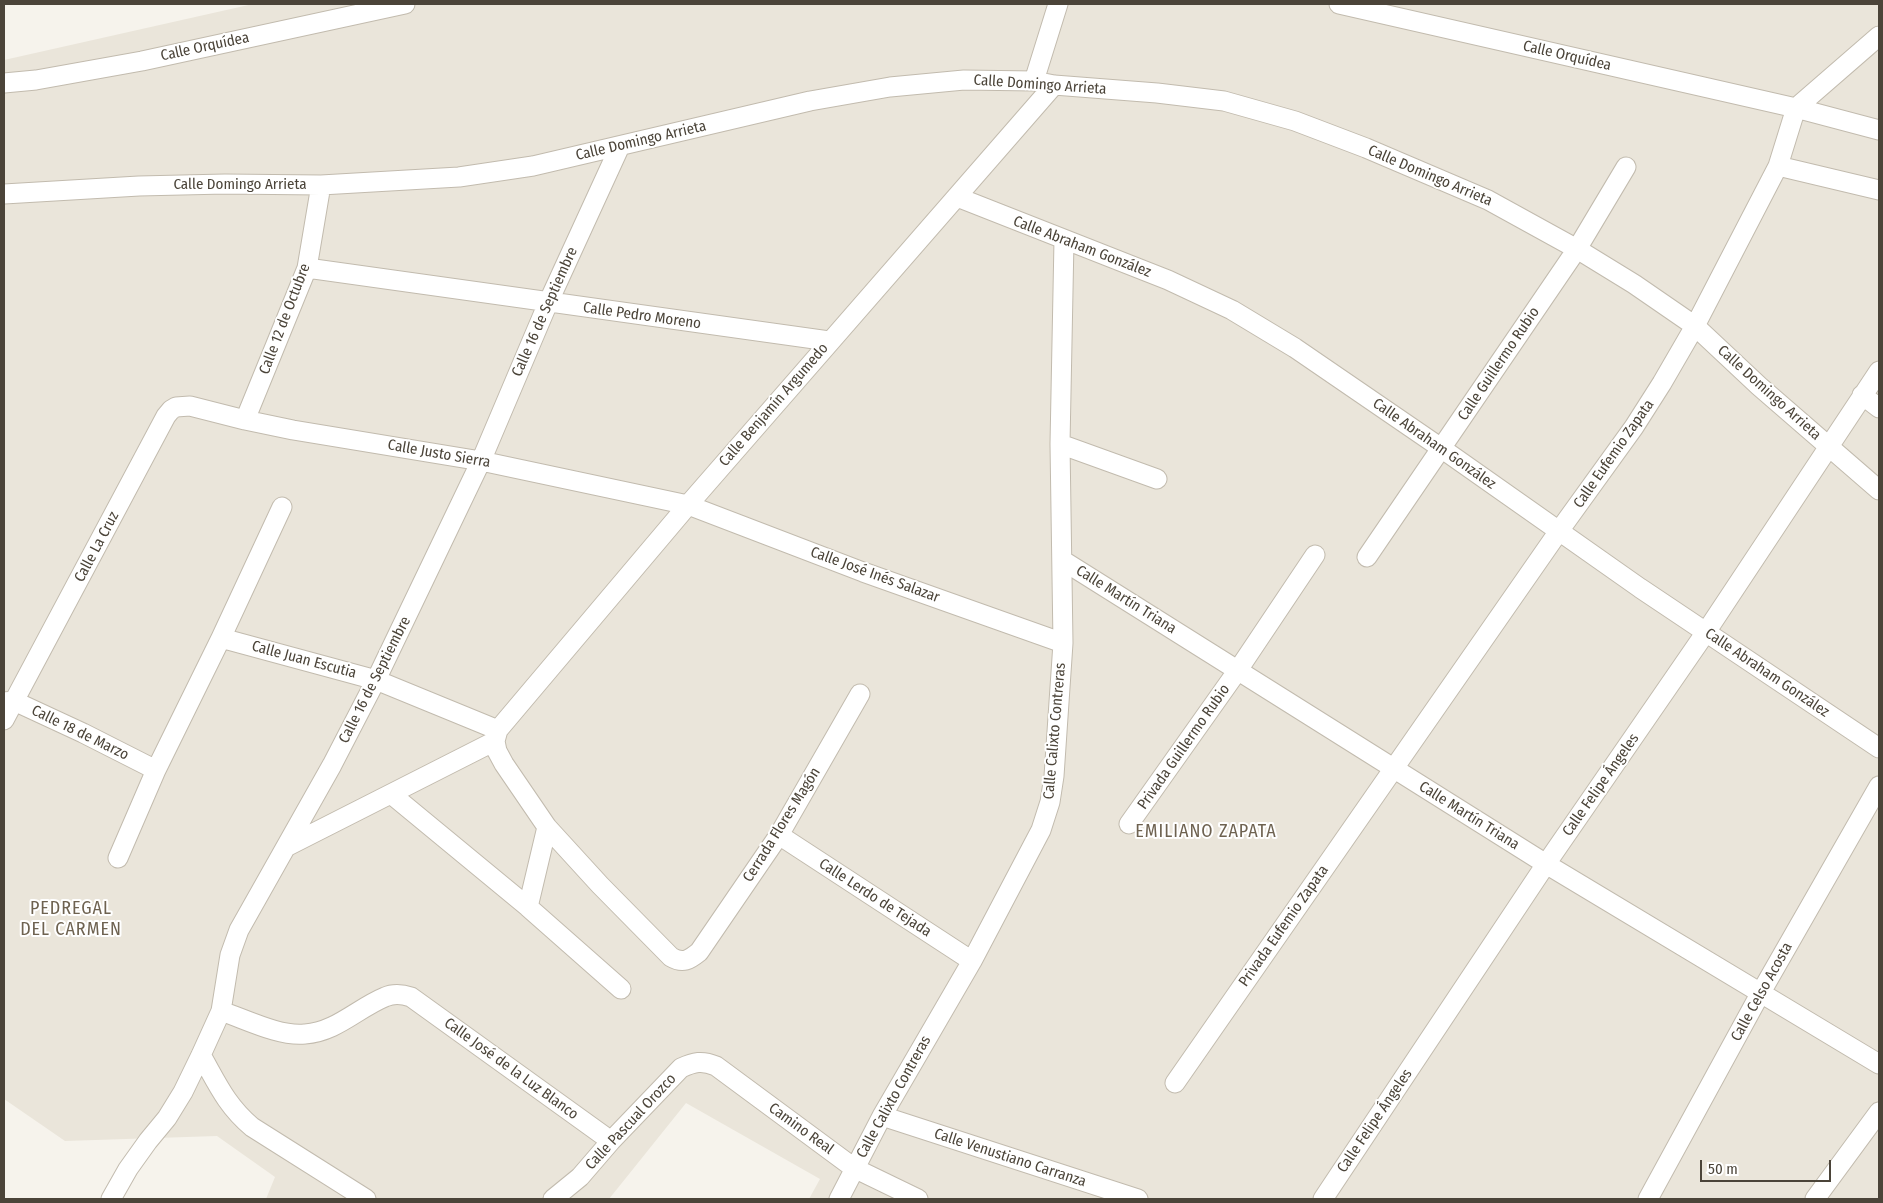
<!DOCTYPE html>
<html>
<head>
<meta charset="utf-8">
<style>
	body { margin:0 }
	#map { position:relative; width:1883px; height:1203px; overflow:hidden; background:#f6f3ec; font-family:"Fira Sans Condensed",sans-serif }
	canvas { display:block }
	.frame { position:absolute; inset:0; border:5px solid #4b4439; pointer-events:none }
	.scale { position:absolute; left:1700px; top:1160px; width:131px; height:22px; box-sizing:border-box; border:2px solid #4b4439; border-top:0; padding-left:6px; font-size:15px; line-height:18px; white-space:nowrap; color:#4b4439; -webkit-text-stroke:4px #fff; paint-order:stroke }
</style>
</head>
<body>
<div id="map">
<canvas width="1883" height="1203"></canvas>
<div class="frame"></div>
<div class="scale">50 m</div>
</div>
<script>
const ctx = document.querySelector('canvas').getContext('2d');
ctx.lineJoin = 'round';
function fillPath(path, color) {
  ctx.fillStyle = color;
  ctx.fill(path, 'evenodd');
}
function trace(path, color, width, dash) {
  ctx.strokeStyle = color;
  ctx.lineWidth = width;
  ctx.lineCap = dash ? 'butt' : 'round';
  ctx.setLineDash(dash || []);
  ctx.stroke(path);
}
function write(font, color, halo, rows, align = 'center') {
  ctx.font = font + ' "Fira Sans Condensed",sans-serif';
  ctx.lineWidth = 4;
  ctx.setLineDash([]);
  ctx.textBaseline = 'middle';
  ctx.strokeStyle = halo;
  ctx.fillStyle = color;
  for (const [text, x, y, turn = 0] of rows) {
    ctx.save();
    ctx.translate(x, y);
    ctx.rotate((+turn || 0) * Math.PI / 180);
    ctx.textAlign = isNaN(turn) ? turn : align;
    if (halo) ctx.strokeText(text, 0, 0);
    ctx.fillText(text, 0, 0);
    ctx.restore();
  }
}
const residential = new Path2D(`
	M253 4H1879V1199H809L820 1179 686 1103 609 1199H266L275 1177 217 1136 65 1141 4 1099V60Z`);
const street = new Path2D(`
	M1339 4 1796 108 1879 130
	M1034 81 1058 4
	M4 83 36 80 142 61 405 4
	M1778 166 1879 190
	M4 194 139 186 225 184 321 185 459 177 533 166 810 101 890 87 964 80 1034 81 1054 85 1157 93 1224 101 1295 121 1366 148 1488 200 1577 249 1634 284 1695 326 1759 386 1879 490
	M957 197 1168 280 1232 310 1295 348 1441 448 1640 588 1879 748
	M307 268 829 341
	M1862 395 1879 408
	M245 420 307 268 321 185
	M1060 444 1157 479
	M1367 557 1577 249 1626 167
	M1062 560 1546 864 1879 1064
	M221 638 376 680 498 730
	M860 694 779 835 699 952C689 960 683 964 671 957L600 885 547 827 504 764 497 751 495 741 498 730 688 505 1054 85
	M4 702 14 701 83 733 156 770
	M4 720 166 416 171 410 176 407 190 406 245 420 293 430 481 461 688 505 863 572 1063 643
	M391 794 528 907
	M1129 824 1238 670 1315 555
	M547 827 528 907 621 989
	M779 835 972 961
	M286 847 495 741
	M118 858 156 770 221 638 282 507
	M221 1011C245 1019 280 1037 305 1034 336 1032 358 1008 385 997 394 993 402 994 411 997L611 1141
	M201 1055C217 1083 226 1105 252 1127L366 1199
	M1175 1083 1559 531 1634 427 1662 383 1695 326 1778 166 1796 108 1879 36
	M882 1116 1138 1199
	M111 1199 128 1169 148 1141 167 1118 183 1092 201 1055 221 1011 230 955 239 930 332 765 376 680 481 461 548 303 620 146
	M553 1199 580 1177 611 1141 681 1068C694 1062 702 1060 716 1066L854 1168 918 1199
	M839 1199 882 1116 972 961 1041 830 1050 802 1054 776 1063 643 1060 444 1064 240
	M1323 1199 1546 864 1706 632 1879 371
	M1648 1199 1760 994 1879 786
	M1815 1199 1879 1112`);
const streetNames = [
	["Calle Orquídea",205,47,-12],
	["Calle Orquídea",1567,56,13],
	["Calle Domingo Arrieta",1040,85,4],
	["Calle Domingo Arrieta",641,141,-13],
	["Calle Domingo Arrieta",1430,176,23],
	["Calle Domingo Arrieta",240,185],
	["Calle Abraham González",1082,247,21],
	["Calle 16 de Septiembre",545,312,-66],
	["Calle Pedro Moreno",642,316,8],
	["Calle 12 de Octubre",285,319,-69],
	["Calle Guillermo Rubio",1499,364,-56],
	["Calle Domingo Arrieta",1769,393,42],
	["Calle Benjamín Argumedo",774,405,-49],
	["Calle Abraham González",1434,444,35],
	["Calle Justo Sierra",439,454,10],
	["Calle Eufemio Zapata",1614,454,-55],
	["Calle La Cruz",97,547,-62],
	["Calle José Inés Salazar",875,575,20],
	["Calle Martín Triana",1126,600,32],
	["Calle Juan Escutia",304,660,15],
	["Calle Abraham González",1767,673,34],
	["Calle 16 de Septiembre",375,680,-63],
	["Calle Calixto Contreras",1055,731,-85],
	["Calle 18 de Marzo",80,733,26],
	["Privada Guillermo Rubio",1184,747,-55],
	["Calle Felipe Ángeles",1601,785,-55],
	["Calle Martín Triana",1469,816,32],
	["Cerrada Flores Magón",782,825,-58],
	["Calle Lerdo de Tejada",875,898,33],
	["Privada Eufemio Zapata",1284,926,-55],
	["Calle Celso Acosta",1762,992,-61],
	["Calle José de la Luz Blanco",511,1069,36],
	["Calle Calixto Contreras",894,1097,-61],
	["Calle Felipe Ángeles",1375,1121,-56],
	["Calle Pascual Orozco",631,1122,-47],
	["Camino Real",801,1129,36],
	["Calle Venustiano Carranza",1010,1158,18]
];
const quarterNames = [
	["EMILIANO ZAPATA",1206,832],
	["PEDREGAL",71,909],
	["DEL CARMEN",71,930]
];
fillPath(residential, '#eae5da');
trace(street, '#c2bbae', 21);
trace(street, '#fff', 19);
write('15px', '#4b4439', '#fff', streetNames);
ctx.letterSpacing = '1px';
write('18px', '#6e6250', '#fff', quarterNames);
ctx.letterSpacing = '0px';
</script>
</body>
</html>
